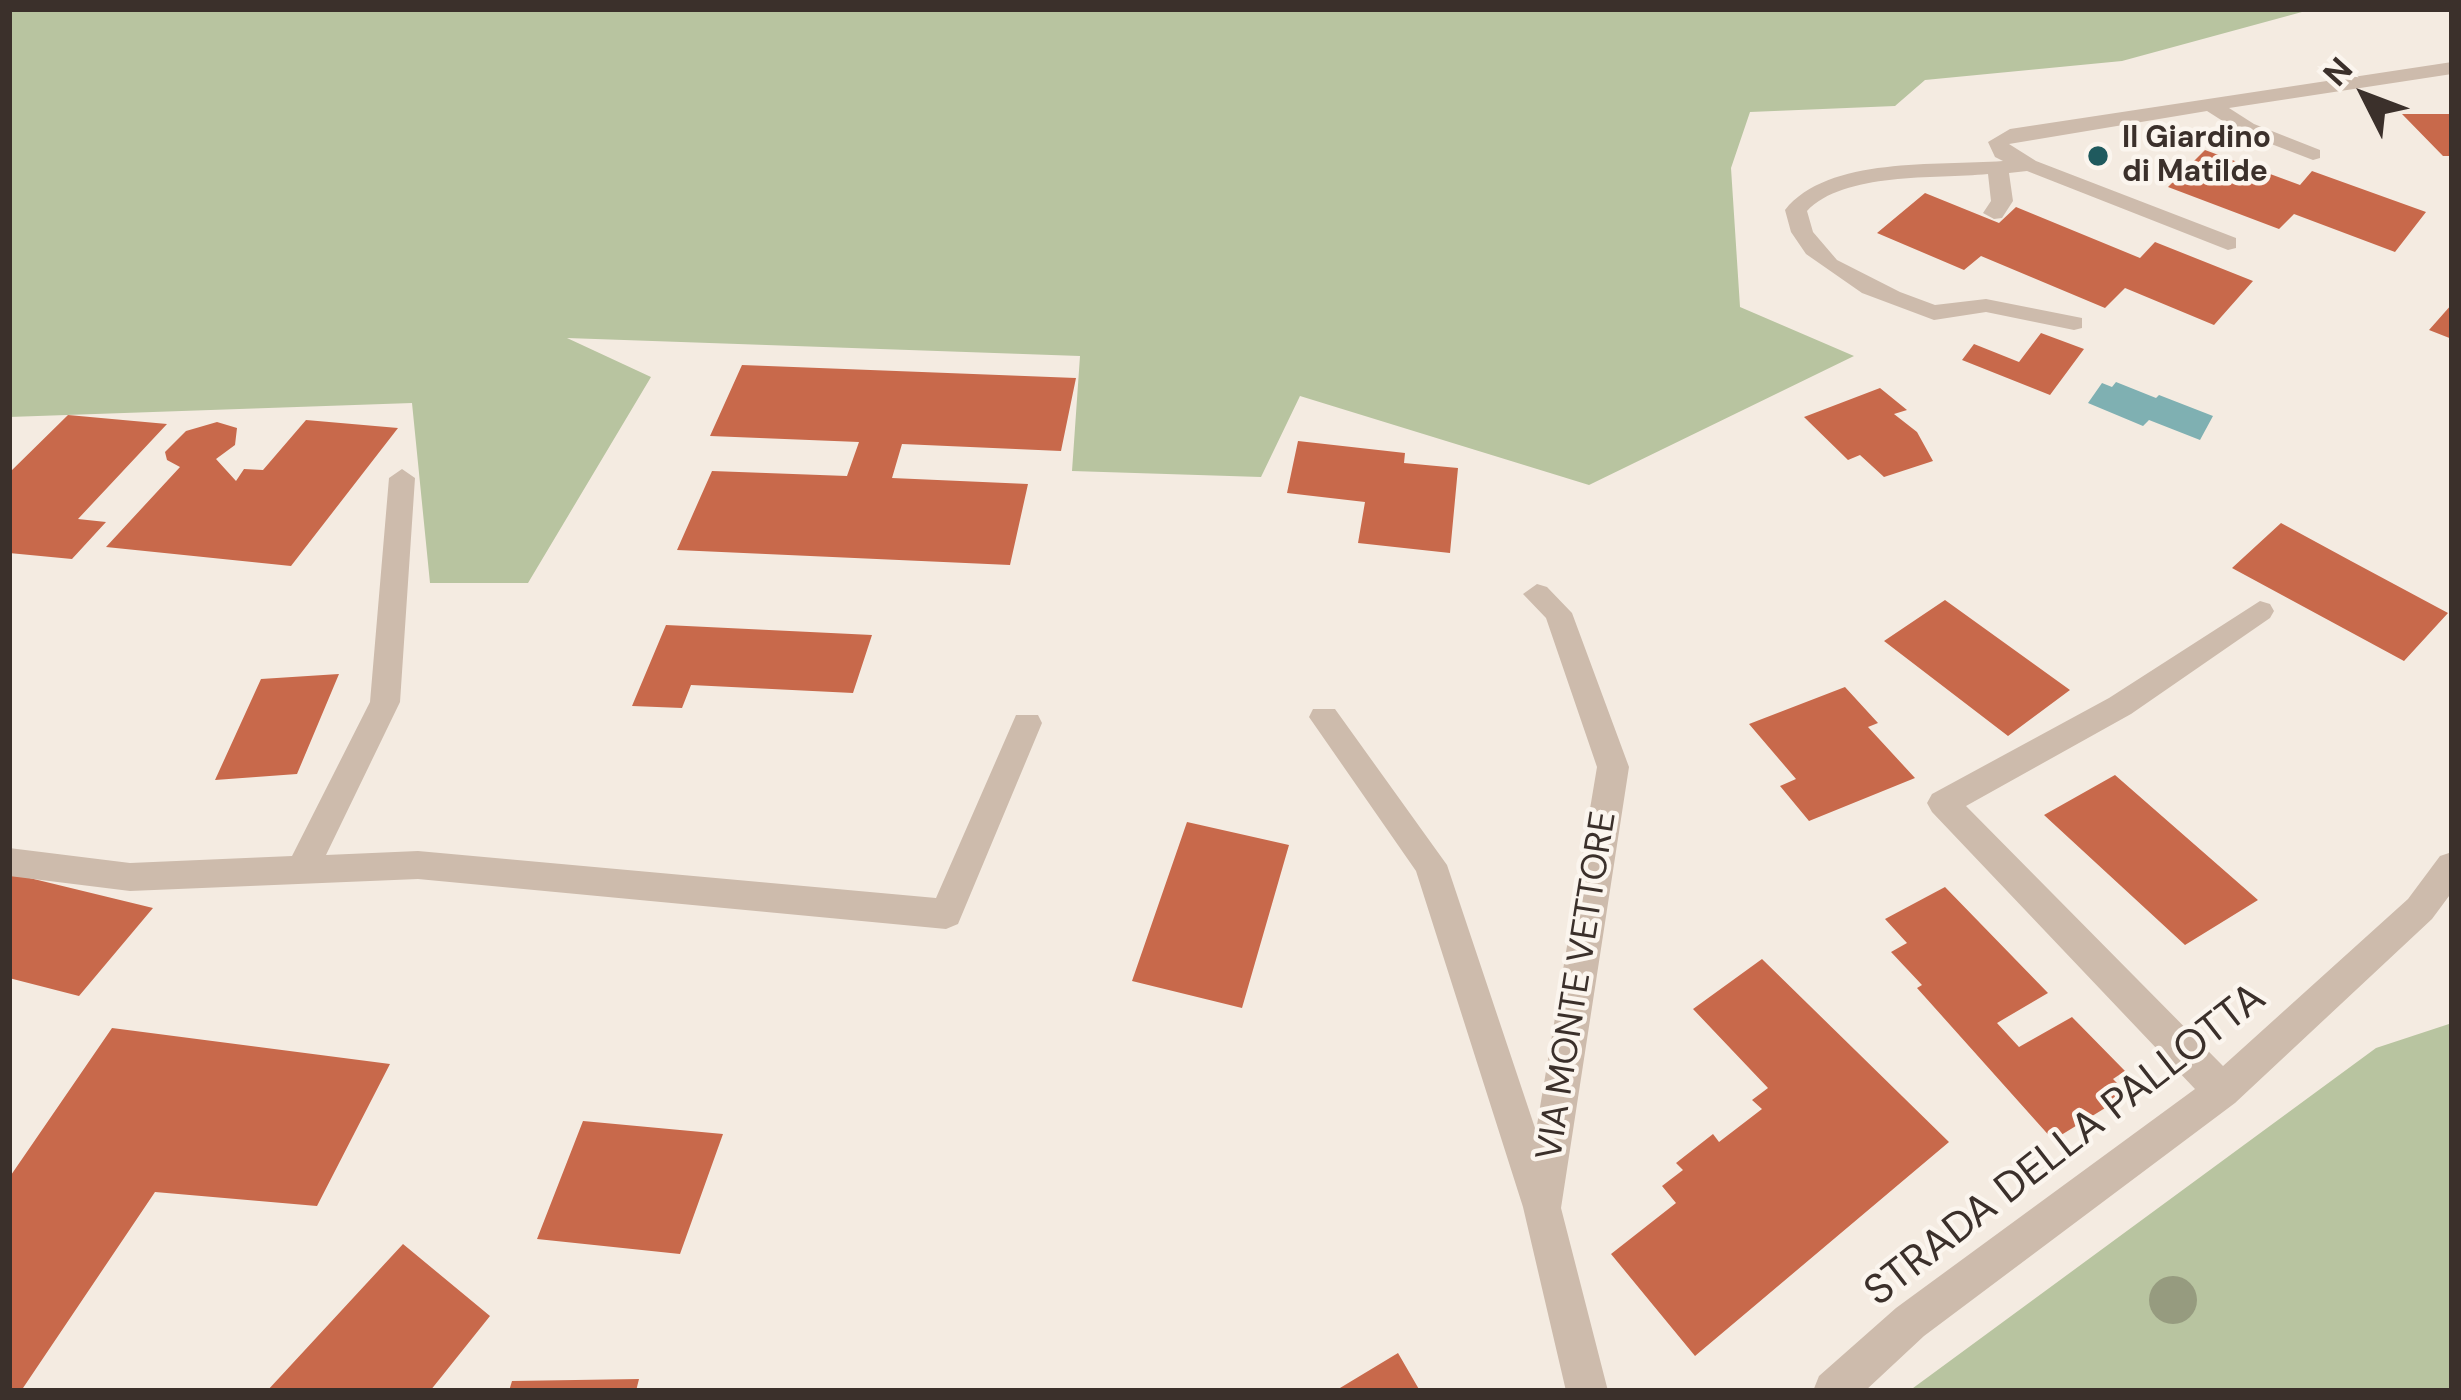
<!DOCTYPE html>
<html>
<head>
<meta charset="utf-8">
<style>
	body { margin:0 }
	#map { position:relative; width:2461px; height:1400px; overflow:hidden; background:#f4ebe1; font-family:"DM Sans",sans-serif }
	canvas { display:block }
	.frame { position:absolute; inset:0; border:12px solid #3b302b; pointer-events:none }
	.north { position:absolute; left:2305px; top:36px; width:120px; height:120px; -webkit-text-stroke:9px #fbf5ee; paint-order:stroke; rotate:312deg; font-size:33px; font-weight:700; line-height:48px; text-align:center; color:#3b302b }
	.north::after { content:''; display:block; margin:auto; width:42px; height:54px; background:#3b302b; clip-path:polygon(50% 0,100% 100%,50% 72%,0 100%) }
</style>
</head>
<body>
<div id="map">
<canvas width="2461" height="1400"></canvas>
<div class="frame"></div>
<div class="north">N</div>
</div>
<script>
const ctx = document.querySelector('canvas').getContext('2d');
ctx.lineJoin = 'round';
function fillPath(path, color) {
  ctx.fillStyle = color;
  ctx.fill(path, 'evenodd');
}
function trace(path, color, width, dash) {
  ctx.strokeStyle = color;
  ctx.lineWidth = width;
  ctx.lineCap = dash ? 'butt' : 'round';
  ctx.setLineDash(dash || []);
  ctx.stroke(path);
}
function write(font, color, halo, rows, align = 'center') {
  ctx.font = font + ' "DM Sans",sans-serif';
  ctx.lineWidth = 9;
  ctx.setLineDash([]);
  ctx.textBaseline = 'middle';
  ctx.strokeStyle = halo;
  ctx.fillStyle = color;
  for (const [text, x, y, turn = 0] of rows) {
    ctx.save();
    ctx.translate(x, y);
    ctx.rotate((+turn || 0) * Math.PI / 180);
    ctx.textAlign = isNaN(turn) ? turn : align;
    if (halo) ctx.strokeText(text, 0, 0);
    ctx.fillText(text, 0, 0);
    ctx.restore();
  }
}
const green = new Path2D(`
	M9 9H2313L2122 61 1925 80 1895 106 1750 112 1731 168 1740 307 1854 356 1589 485 1300 396 1261 477 1072 471 1080 356 567 338 651 377 528 583H430L412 403 9 417Z
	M2452 1023V1391H1909L2376 1048Z`);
const water = new Path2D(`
	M2116 382 2156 398 2159 395 2213 416 2200 440 2149 420 2143 426 2088 403 2102 383 2112 387Z`);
const building = new Path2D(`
	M2402 114H2452V156H2443Z
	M2205 150 2300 185 2312 171 2426 212 2395 252 2294 214 2279 229 2168 187Z
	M1925 193 1999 223 2016 207 2140 258 2155 242 2253 281 2214 325 2125 288 2105 308 1981 256 1964 270 1877 233Z
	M2452 304V339L2429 330Z
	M2041 333 2084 349 2050 395 1962 360 1974 344 2019 362Z
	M742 365 1076 378 1061 451 902 444 892 478 1028 484 1010 565 677 550 712 471 847 476 859 442 710 436Z
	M1880 388 1907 410 1894 414 1917 432 1933 461 1884 477 1860 455 1848 460 1804 417Z
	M68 415 167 424 78 519 106 522 72 559 9 553V473Z
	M306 420 398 428 291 566 106 547 180 467 167 460 165 452 186 431 217 422 237 428 235 445 216 459 236 481 244 469 263 470Z
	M1298 441 1405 453 1404 463 1458 468 1450 553 1358 543 1365 502 1287 493Z
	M2281 523 2351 561 2448 613 2404 661 2232 568Z
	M1945 600 2070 690 2008 736 1884 641Z
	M666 625 872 635 853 693 691 685 682 708 632 706Z
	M339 674 297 774 215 780 261 679Z
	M1845 687 1878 723 1868 727 1915 778 1809 821 1780 786 1796 779 1749 724Z
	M2115 775 2258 900 2185 945 2044 815Z
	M1187 822 1289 845 1242 1008 1132 981Z
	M9 873 153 908 79 996 9 978Z
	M1945 887 2048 993 1997 1023 2019 1047 2072 1017 2125 1071 2113 1079 2128 1094 2053 1140 1917 988 1922 985 1891 952 1907 943 1885 919Z
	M1762 959 1949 1142 1695 1356 1611 1254 1676 1203 1662 1186 1683 1170 1676 1163 1713 1134 1719 1142 1762 1109 1752 1100 1768 1088 1693 1009Z
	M112 1028 390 1064 317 1206 155 1192 21 1391H9V1178Z
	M583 1121 723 1134 680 1254 537 1239Z
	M403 1244 490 1316 430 1391H267Z
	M1398 1353 1420 1391H1335Z
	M639 1379 636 1391H509L512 1381Z`);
const minor = new Path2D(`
	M2452 62V74L2229 108 2254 124 2320 150V158L2313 160 2240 132 2207 111 2009 144 2036 161 2236 238V248L2228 250 2027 171 2009 173 2013 201 2002 218 1994 219 1983 213 1991 201 1988 174C1935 179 1844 172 1807 211L1813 232 1837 260 1900 292 1935 305 1986 299 2082 318V328L2074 330 1986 312 1934 320 1862 293 1806 254 1791 232 1785 210C1828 156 1937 166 2003 161L1995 157 1988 142 2010 129Z
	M402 469 415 478 400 702 326 855 418 851 936 898 1016 715H1038L1042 723 958 924 946 929 418 879 130 891 9 876V848L130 863 292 856 370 702 389 478Z
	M1537 584 1547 587 1572 613 1629 767 1561 1208 1608 1391H1566L1523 1207 1416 871 1309 717 1313 709H1335L1447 865 1536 1131 1597 767 1546 618 1523 594Z
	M2260 601 2270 604 2274 611 2270 618 2131 714 1966 806 2223 1066 2408 899 2440 856 2452 852V892L2432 919 2235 1103 1924 1336 1865 1391H1813L1819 1376 1896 1308 2195 1089 1932 812 1927 803 1932 794 2109 698Z`);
const trees = [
	[2173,1300]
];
const markers = [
	[2098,156,12,"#1f5a5e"]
];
const farPoinames = [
	["Il Giardino",2122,139],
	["di Matilde",2122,173]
];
const streetNames = [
	["VIA MONTE VETTORE",1578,986,-81]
];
const nearStreetnames = [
	["STRADA DELLA PALLOTTA",2066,1146,-38]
];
fillPath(green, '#b8c4a0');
fillPath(water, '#7fb0b2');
fillPath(building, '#c8694b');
fillPath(minor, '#cdbbac');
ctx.fillStyle = '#969b7f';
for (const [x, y] of trees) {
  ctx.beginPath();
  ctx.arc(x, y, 24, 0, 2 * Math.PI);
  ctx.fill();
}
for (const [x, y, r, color] of markers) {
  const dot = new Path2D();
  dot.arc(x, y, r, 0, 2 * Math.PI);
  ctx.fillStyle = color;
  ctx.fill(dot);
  trace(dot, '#fbf5ee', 4.5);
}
write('bold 30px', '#3b302b', '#fbf5ee', farPoinames, 'left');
write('36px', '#3b302b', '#fbf5ee', streetNames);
write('42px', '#3b302b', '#fbf5ee', nearStreetnames);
</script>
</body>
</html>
